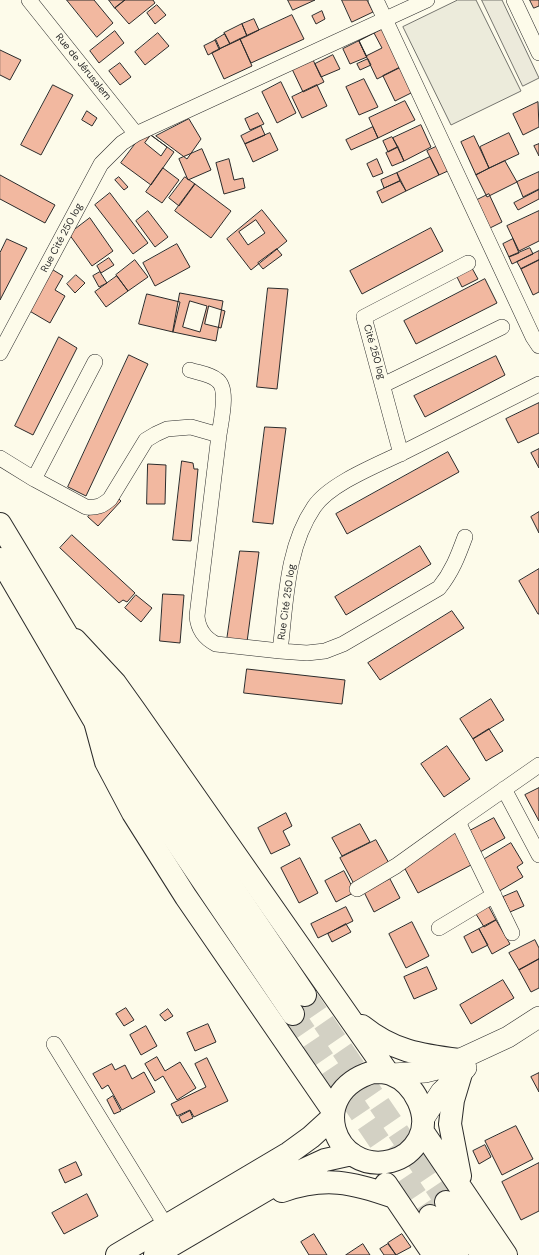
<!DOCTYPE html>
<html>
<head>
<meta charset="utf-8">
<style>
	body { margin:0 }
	canvas { display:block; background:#fdfbea }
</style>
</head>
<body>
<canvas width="539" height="1255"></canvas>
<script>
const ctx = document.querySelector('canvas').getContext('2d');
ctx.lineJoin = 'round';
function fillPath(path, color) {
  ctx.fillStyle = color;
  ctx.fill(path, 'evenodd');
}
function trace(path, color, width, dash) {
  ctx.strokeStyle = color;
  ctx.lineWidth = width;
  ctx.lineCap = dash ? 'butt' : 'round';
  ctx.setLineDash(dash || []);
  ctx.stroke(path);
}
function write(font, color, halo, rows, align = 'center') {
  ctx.font = font + ' "DM Sans",sans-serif';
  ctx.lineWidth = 3;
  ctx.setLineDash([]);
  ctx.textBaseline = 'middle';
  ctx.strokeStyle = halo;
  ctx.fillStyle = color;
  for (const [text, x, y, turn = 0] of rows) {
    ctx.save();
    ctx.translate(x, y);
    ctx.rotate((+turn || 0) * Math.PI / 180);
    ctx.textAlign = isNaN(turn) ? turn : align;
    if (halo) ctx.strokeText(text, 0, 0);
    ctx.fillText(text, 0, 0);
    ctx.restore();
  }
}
const green = new Path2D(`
	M458 0H476L521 91 451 125 403 27Z`);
const parking = new Path2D(`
	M482 0H502L539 78 523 86Z`);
const building = new Path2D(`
	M67 0H94L113 23 97 37Z
	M109 0H125L115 8Z
	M125 0H153L155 3 129 24 115 8Z
	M288 0H315L293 10Z
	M342 0H367L373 12 352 22Z
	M530 0H539V6L534 8Z
	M157 5 166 15 155 24 147 13Z
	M322 11 325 19 316 24 312 16Z
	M292 15 304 39 251 63 240 39Z
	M254 19 259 30 247 36 242 24Z
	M242 24 247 36 230 44 224 33Z
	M383 29 401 67 377 79 359 41Z
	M115 31 124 43 99 63 90 51Z
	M158 33 169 46 145 65 135 52Z
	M374 33 382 48 366 56 359 41Z
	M225 34 230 44 219 49 215 40Z
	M240 39 252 66 224 79 212 53Z
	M216 40 220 49 208 55 204 46Z
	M359 41 367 57 350 64 343 49Z
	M0 50 21 60 10 80 0 75Z
	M333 55 340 69 321 77 315 64Z
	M368 59 371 65 360 70 357 64Z
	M313 60 324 82 303 92 292 69Z
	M120 63 131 77 120 85 109 71Z
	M401 67 413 92 395 101 383 76Z
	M364 79 378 107 359 115 346 87Z
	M281 82 296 113 277 123 262 92Z
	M53 85 73 95 41 155 21 145Z
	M317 85 327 106 302 118 292 97Z
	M405 101 415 120 378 138 369 118Z
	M538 102 539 127 523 135 513 114Z
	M87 111 97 118 92 126 82 120Z
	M258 113 264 124 250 130 245 119Z
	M189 119 201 139 187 159 156 136Z
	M421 125 431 147 404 161 393 138Z
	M261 126 265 135 245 144 241 136Z
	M373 127 378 138 351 150 346 140Z
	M145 131 174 152 151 185 121 163Z
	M270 133 278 150 253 162 245 144Z
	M509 133 519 154 489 168 480 147Z
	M151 135 167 147 161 156 145 143Z
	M474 136 489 168 476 175 461 142Z
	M392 137 398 147 388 152 383 141Z
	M539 144V156L534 146Z
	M438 146 450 170 439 175 427 151Z
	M398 147 404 161 392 166 386 153Z
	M202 149 211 170 188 180 179 159Z
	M430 157 439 175 406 191 397 173Z
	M229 159 234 180 243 178 245 188 224 194 216 163Z
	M377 159 383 173 373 177 367 164Z
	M505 161 517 182 487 197 476 175Z
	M163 168 179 180 162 203 146 192Z
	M539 172V189L523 197 517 182Z
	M397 173 400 181 384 188 381 180Z
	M0 175 55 205 45 223 0 199Z
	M119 177 128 187 124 190 115 180Z
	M185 177 195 184 179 206 169 198Z
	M400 181 406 191 382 203 377 192Z
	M195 184 231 211 211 238 175 211Z
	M539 190V199L518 210 514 203Z
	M110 193 148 243 133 254 95 205Z
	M489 194 502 222 490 228 477 200Z
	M262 210 287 241 251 270 227 239Z
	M148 211 168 237 155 247 136 221Z
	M539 211V241L519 251 507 226Z
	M90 218 113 251 92 266 69 234Z
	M256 220 265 233 248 245 239 232Z
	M431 228 443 251 362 294 350 271Z
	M7 239 27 248 0 300V253Z
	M513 239 519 253 509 257 503 244Z
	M177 244 190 267 155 286 143 263Z
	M530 248 533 254 512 264 509 257Z
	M277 249 282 255 263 269 258 263Z
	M539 251V260L521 269 517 262Z
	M109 258 114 265 101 273 97 266Z
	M467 259 478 279 462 287 452 267Z
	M135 260 148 277 128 291 116 275Z
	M539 260V292L533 295 521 269Z
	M45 265 63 276 55 290 65 296 50 323 21 306Z
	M100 272 107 283 99 287 93 276Z
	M76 275 85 283 75 293 67 284Z
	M117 276 128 291 106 307 95 292Z
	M485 279 497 303 416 344 404 321Z
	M268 288 288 289 277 389 257 387Z
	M180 293 223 301 216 341 173 332Z
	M147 294 180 302 173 332 139 324Z
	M190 301 207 306 200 332 183 327Z
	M209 306 225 311 221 328 205 324Z
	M59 337 77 348 33 435 15 426Z
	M129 355 148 364 86 496 68 487Z
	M496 356 505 375 425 417 414 396Z
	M539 403V433L518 443 506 419Z
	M265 427 286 428 273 524 253 522Z
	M539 449V468L531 453Z
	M448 452 459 472 347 534 336 514Z
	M182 461 193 463 194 469H198L191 541 173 540Z
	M148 464 166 465 165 504H147Z
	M111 491 121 501 98 526 88 517Z
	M539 512V533L531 517Z
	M72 535 135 593 127 602 123 600 119 603 60 548Z
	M420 546 431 564 346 615 335 597Z
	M240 551 259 552 247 642 227 640Z
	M539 569V614H538L519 581Z
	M163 594 184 595 180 643 160 641Z
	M136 595 152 608 141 622 125 608Z
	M452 611 464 628 380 680 368 663Z
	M247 669 345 680 342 704 244 693Z
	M491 699 504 720 473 739 460 719Z
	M489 729 503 751 486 761 473 739Z
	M447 746 470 779 444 797 421 764Z
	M539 788V821L525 795Z
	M286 813 292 826 283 831 290 845 271 854 258 828Z
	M494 818 505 838 473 856 462 835Z
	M360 824 370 842 342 856 332 838Z
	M456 827 471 865 418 893 404 867Z
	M376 840 390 865 354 884 340 858Z
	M511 843 523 863 517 867 523 877 496 893 478 863Z
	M300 858 318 893 299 903 281 868Z
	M344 871 355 892 336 902 325 881Z
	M390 879 400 898 374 912 364 892Z
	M517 891 524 906 510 912 503 897Z
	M346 907 353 921 318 938 311 924Z
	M489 907 496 920 484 927 476 914Z
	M496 920 510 944 492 954 479 929Z
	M412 922 429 956 406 968 389 934Z
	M346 924 351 932 332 942 328 934Z
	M479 929 488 945 472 953 464 937Z
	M535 940 539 948V959L519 970 509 953Z
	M539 959V988L531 992 519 970Z
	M427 967 437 989 414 999 404 977Z
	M503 980 514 998 471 1024 460 1005Z
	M126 1008 134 1020 124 1026 116 1014Z
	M168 1009 173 1016 165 1021 160 1015Z
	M208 1024 216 1042 195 1051 187 1033Z
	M146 1026 157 1046 141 1055 130 1035Z
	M157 1057 165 1071 180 1062 196 1088 177 1100 163 1076 155 1081 145 1064Z
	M207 1058 228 1101 194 1117 190 1110 177 1116 171 1104 206 1087 195 1064Z
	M112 1064 115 1070 125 1065 132 1079 144 1072 155 1092 122 1110 108 1085 102 1089 93 1074Z
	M539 1073V1092L531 1077Z
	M113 1096 121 1111 114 1114 107 1100Z
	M190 1111 193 1118 182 1123 179 1117Z
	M516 1126 533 1159 502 1175 485 1141Z
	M485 1145 491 1157 479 1164 473 1151Z
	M76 1162 82 1175 65 1183 59 1170Z
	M539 1163V1211L521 1220 502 1182Z
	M87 1194 98 1216 64 1234 52 1213Z
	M314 1234 327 1255H309L301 1242Z
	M402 1234 411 1247 396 1255 388 1243Z
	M363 1244 370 1255H346Z
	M388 1244 396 1255H384L380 1249Z`);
const highwayTunnel = new Path2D(`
	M305 995 446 1202
	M293 1014 430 1216`);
const street = new Path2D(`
	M29 0 136 134
	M376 0 533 337 539 346
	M514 0 539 53
	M0 353 101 164 122 143 136 134 427 0
	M190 370C199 373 210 374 217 380 229 388 221 421 219 435
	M383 385 502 327
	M401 454 364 317 468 263
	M0 458 34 479 86 507C97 508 102 506 110 499L146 440 156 434 167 429 191 427 219 435 197 616C198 629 204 638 216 644L280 651C286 603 286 548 314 507 330 483 380 464 406 451 450 429 495 406 539 384
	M34 479 95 362
	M280 651 307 653 325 651 343 644 439 588C452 572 458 556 465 537
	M504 789 539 855
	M357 889 396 866 463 818
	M439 928 494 895
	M512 933 459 824 463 818 539 765
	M54 1044 166 1226`);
const secondary = new Path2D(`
	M392 1074 425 1072 441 1068 508 1037 539 1017
	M424 1118 441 1092 466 1068`);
const primary = new Path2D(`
	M75 640 115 683 135 711 388 1073
	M96 725 106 762 133 813 186 897 333 1111
	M362 1026C393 1051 420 1055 459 1060
	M373 1072C378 1072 386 1072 391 1074 415 1083 431 1116 419 1139 413 1150 403 1158 391 1161 334 1175 304 1093 373 1072Z
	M423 1132 506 1255
	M460 1176 450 1124 453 1100 462 1070
	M386 1184 434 1255
	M282 1191C325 1176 352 1182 394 1197
	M117 1255 289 1153 311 1137 333 1117
	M155 1255 288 1177 325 1160 352 1154`);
const highway = new Path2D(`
	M0 524 108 703 305 995
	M0 559 94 720 293 1014
	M446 1202 482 1255
	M430 1216 457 1255`);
const streetNames = [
	["Rue de Jérusalem",83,67,51],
	["Rue Cité 250 log",62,238,-62],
	["Cité 250 log",374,352,74],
	["Rue Cité 250 log",287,602,-82]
];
fillPath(green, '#ecebdb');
trace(green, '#74746e', 1);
fillPath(parking, '#eceadb');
trace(parking, '#74746e', 1);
fillPath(building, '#f2b8a0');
trace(building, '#2b2b2b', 1);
trace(highwayTunnel, '#d3d1c4', 22, [22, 11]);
trace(street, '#2b2b2b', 16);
trace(secondary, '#2b2b2b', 22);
trace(primary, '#2b2b2b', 24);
trace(highway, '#2b2b2b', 24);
trace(street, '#fdfbea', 15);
trace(secondary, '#fdfbea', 21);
trace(primary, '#fdfbea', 22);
trace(highway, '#fdfbea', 22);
write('10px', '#2b2b2b', '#fdfbea', streetNames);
</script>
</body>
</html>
